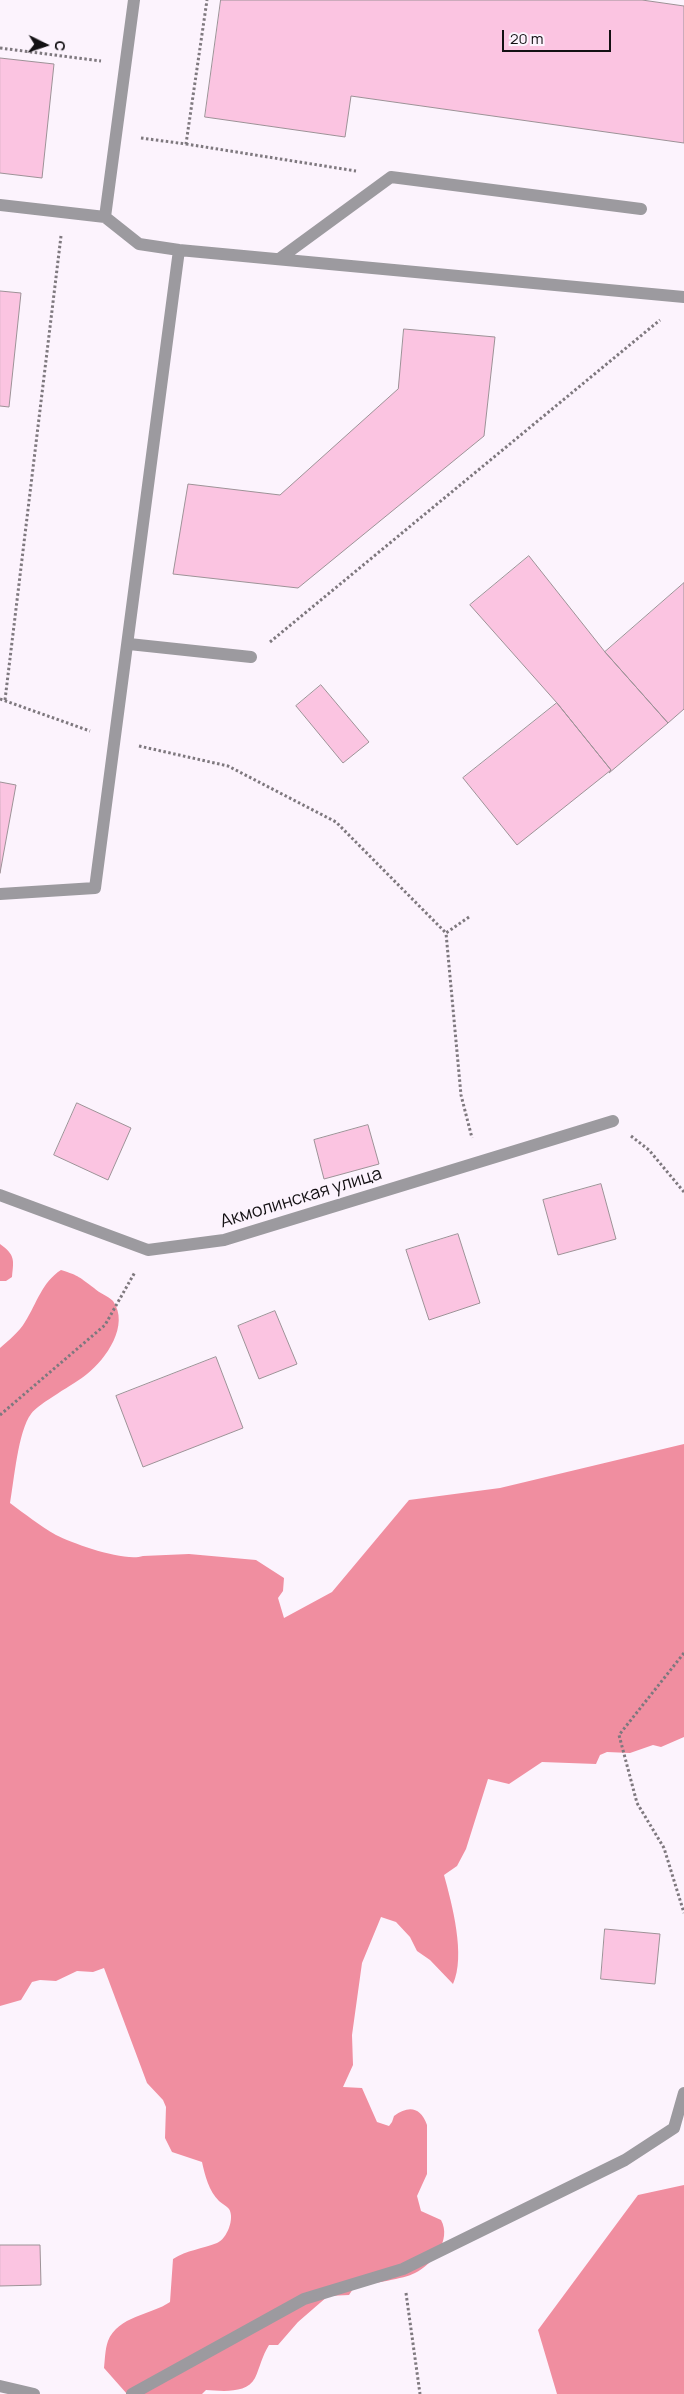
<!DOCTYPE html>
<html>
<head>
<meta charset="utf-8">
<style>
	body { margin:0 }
	#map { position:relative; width:684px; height:2394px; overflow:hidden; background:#fcf3fd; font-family:Manrope,sans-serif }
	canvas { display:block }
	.north { position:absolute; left:20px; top:20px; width:50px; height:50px; -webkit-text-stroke:4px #fcf3fd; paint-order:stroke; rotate:94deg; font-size:14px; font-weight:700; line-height:20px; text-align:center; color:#131013 }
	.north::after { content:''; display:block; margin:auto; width:18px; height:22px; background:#131013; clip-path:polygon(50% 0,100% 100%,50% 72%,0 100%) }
	.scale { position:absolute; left:502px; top:30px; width:109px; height:22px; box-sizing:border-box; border:2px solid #131013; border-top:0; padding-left:6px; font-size:15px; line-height:18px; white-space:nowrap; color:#131013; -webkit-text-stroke:4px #fcf3fd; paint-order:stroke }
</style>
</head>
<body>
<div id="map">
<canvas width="684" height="2394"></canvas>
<div class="north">С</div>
<div class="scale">20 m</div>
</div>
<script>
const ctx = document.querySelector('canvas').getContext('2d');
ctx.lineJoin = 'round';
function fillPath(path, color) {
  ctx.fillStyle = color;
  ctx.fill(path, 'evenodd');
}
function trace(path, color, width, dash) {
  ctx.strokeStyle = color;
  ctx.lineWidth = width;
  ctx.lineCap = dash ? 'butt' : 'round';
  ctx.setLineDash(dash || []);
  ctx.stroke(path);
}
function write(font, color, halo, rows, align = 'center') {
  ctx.font = font + ' Manrope,sans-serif';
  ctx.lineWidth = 4;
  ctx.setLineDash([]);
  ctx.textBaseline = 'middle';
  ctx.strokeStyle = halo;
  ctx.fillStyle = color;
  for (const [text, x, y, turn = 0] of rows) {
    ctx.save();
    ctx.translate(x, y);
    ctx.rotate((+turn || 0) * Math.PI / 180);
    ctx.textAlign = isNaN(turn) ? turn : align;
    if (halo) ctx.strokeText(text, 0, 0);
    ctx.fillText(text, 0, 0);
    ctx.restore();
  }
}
const forest = new Path2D(`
	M0 1244C15 1255 14 1259 12 1277L6 1281H0Z
	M61 1270C80 1276 79 1277 94 1288 99 1293 108 1296 113 1301 130 1325 106 1359 87 1374 75 1384 39 1403 31 1414 18 1431 14 1481 10 1503 25 1514 40 1526 56 1535 74 1544 124 1562 143 1556L189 1554 256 1560 284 1578 283 1591 278 1598 284 1618 332 1592 409 1500 500 1488 684 1444V1737L661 1747 653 1745 630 1753 607 1752 600 1755 596 1764 542 1762 509 1784 488 1779 466 1849 457 1866 444 1875C452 1904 466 1956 453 1984L430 1960 417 1951 410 1937 396 1922 381 1917 362 1963 352 2035 353 2065 343 2087 362 2088 377 2122 389 2126 392 2122 394 2116C408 2106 420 2106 427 2125V2174L417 2196 421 2211 441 2220C452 2240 433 2264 415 2273 404 2279 372 2283 359 2286L353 2289 349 2295 328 2296 298 2322 278 2345H269C262 2356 260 2367 255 2378 247 2394 222 2391 206 2390L202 2394H127L104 2368C105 2360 105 2349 108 2341 118 2316 151 2315 170 2302L173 2259C187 2250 202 2249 217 2243 227 2239 235 2218 229 2209 227 2206 222 2204 219 2201 209 2191 205 2176 202 2162L172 2152 165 2138 166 2107 163 2100 147 2083 104 1968 93 1972 77 1971 56 1981 40 1980 32 1982 21 2000 0 2006V1348C9 1340 19 1332 25 1322 37 1303 42 1282 61 1270Z
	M684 2185V2394H557L538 2330 638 2195Z`);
const building = new Path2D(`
	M221 0H642L684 6V143L351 96 345 137 205 117Z
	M0 58 54 64 42 178 0 173Z
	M0 291 21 293 9 407 0 406Z
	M404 329 495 337 484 436 298 588 173 574 188 484 280 495 398 389Z
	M529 556 605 652 668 723 609 773 611 770 557 703 470 605Z
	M684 583V709L668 723 605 652Z
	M321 685 369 742 343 763 296 706Z
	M557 703 611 770 517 845 463 778Z
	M0 782 16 785 0 873Z
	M77 1103 131 1128 108 1180 54 1155Z
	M368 1125 379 1164 324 1179 314 1140Z
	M601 1184 616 1239 558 1255 543 1200Z
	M458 1234 480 1303 429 1320 406 1250Z
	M275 1311 297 1364 259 1379 238 1326Z
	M216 1357 243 1428 143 1467 116 1396Z
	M605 1929 660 1934 655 1984 601 1979Z
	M0 2245H40L41 2285 0 2286Z`);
const path = new Path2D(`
	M0 48 101 61
	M141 138 186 144 207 0
	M186 144 356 171
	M270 642 660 320
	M0 699 90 731
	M5 700 61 236
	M139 746 228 766 336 822 446 933
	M469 917 446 933 461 1095 472 1138
	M631 1136 649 1150 684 1192
	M0 1415 105 1325 135 1272
	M684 1653 619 1735 637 1803 664 1848 684 1913
	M406 2293 420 2394`);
const lane = new Path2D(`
	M0 205 105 217 139 244 179 250 684 297
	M105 217 134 0
	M279 259 391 177 641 209
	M129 644 251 657
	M0 894 95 888 179 250`);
const street = new Path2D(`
	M0 1195 148 1250 224 1240 613 1121
	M0 2386 34 2394
	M132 2394 304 2299 403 2269 625 2160 674 2128 684 2093`);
const streetNames = [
	["Акмолинская улица",301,1198,-17]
];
fillPath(forest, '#f08ea0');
fillPath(building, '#fbc4e1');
trace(building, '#9d9297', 1);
trace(path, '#7e787e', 3, [2.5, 2.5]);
trace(lane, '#9c9a9f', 12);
trace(street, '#9c9a9f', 12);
write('18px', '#131013', '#fcf3fd', streetNames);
</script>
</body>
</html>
